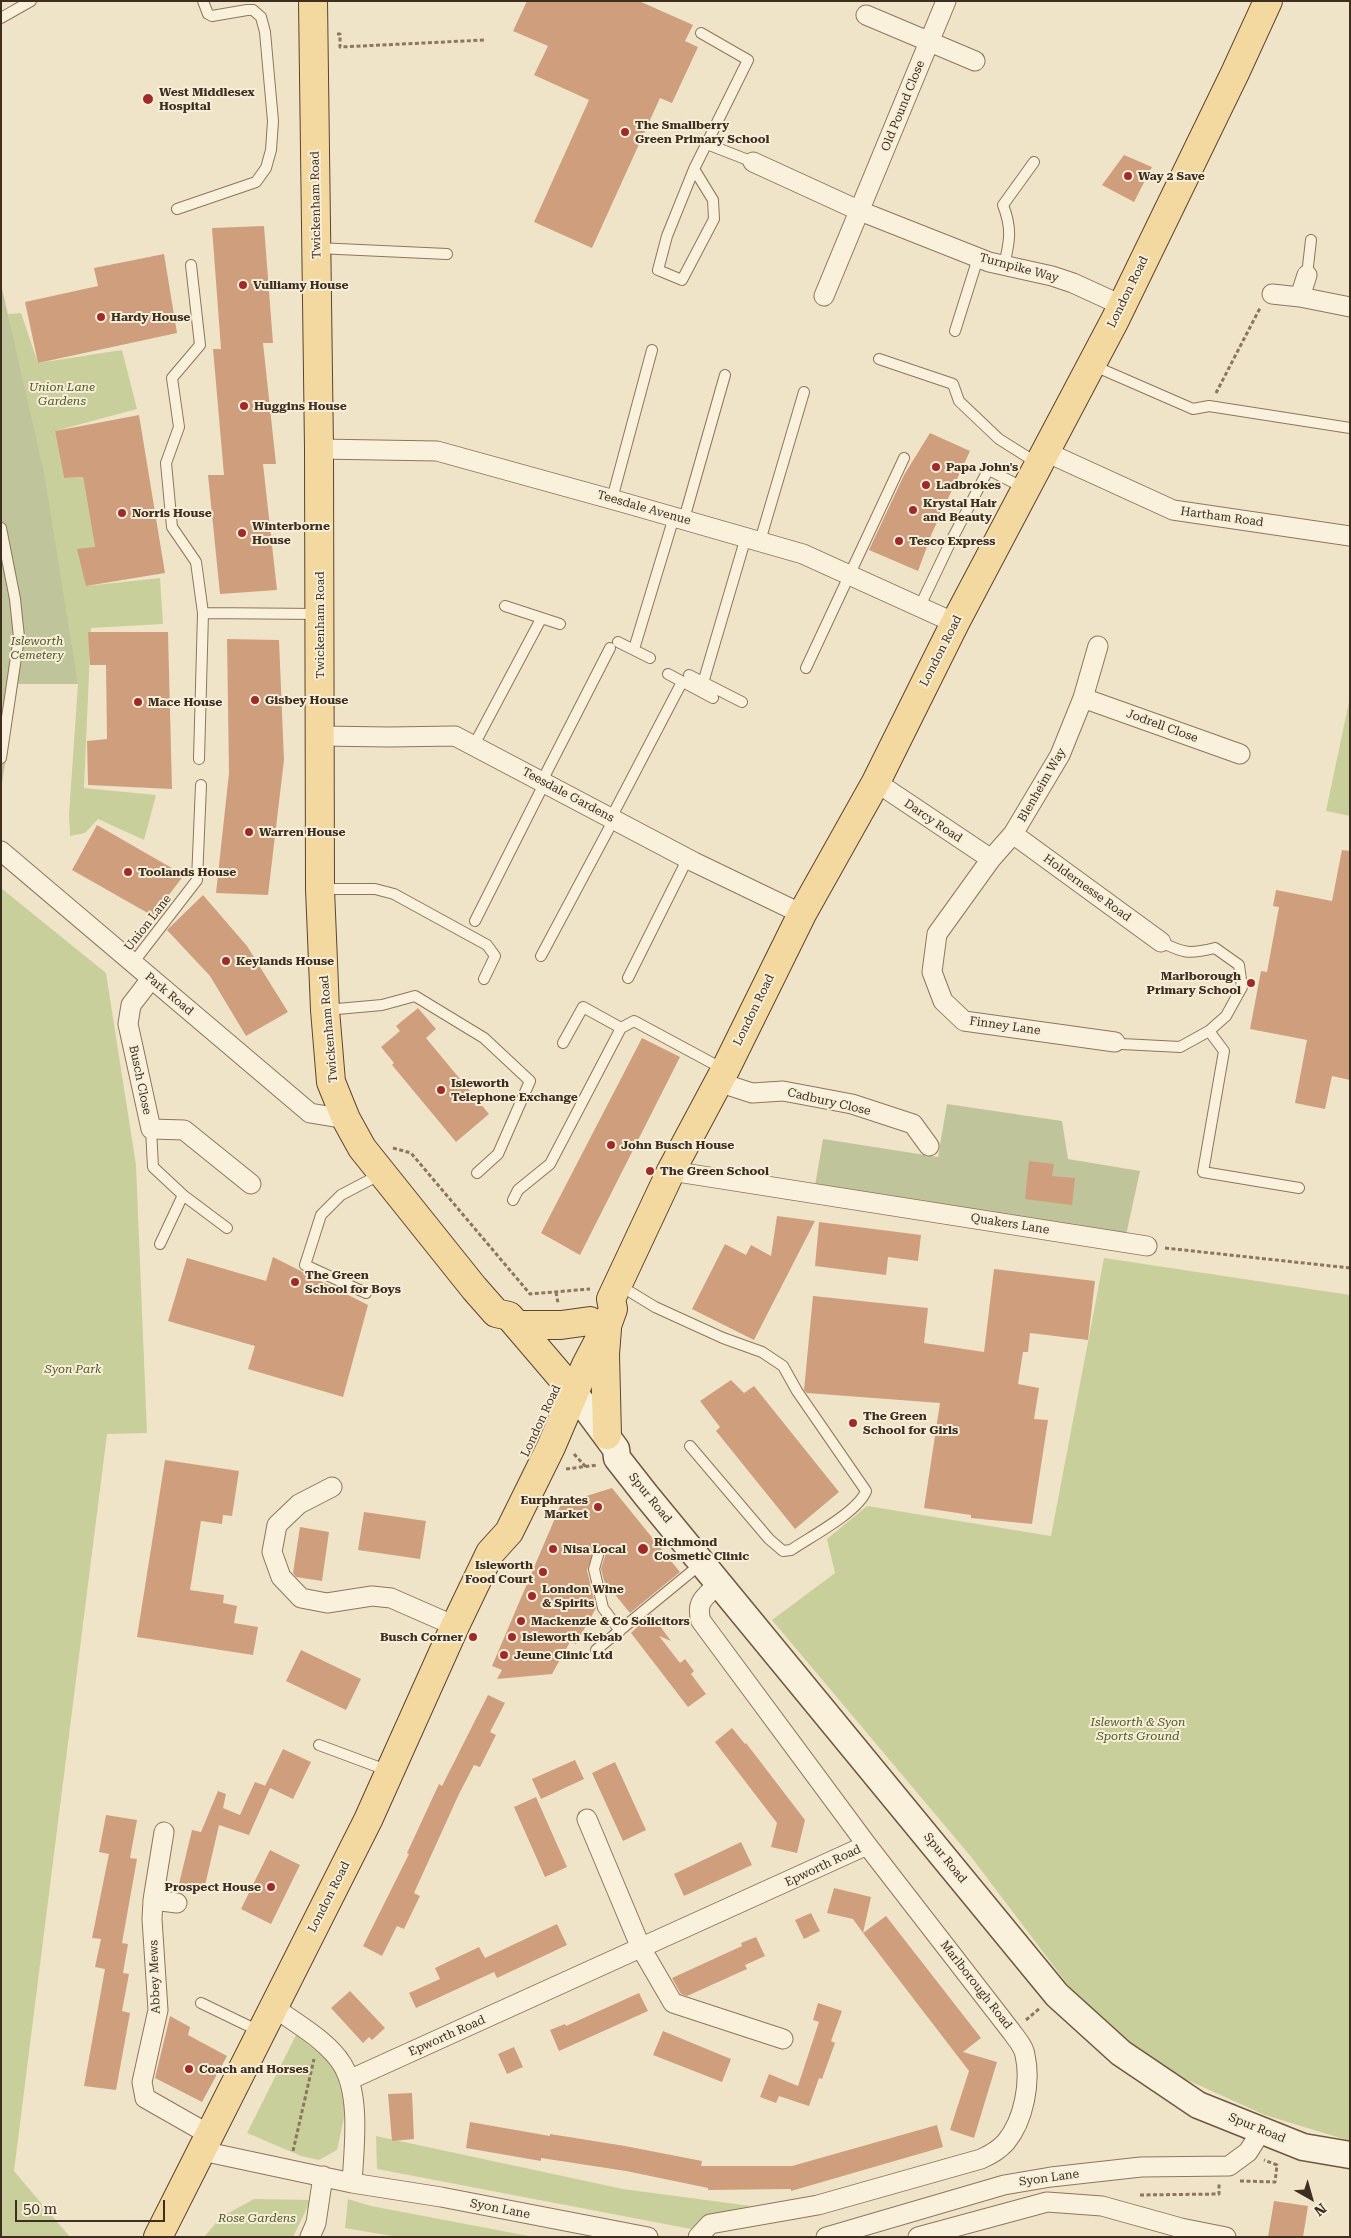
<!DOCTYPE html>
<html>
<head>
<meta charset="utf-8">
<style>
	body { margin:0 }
	#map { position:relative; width:1351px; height:2238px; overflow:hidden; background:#f0e4c8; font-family:"Roboto Serif",serif }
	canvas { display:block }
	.frame { position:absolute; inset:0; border:2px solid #3d2e20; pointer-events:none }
	.north { position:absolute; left:1286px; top:2173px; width:50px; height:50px; -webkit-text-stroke:4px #f7eed8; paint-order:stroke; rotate:142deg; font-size:14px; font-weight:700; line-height:20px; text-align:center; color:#3d2e20 }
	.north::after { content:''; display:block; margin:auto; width:18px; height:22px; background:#3d2e20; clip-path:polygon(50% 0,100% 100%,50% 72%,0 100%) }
	.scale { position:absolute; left:15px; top:2200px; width:150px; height:22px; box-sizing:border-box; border:2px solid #3d2e20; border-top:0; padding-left:6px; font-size:15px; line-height:18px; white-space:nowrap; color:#3d2e20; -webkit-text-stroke:4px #f7eed8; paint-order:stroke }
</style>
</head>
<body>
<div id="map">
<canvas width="1351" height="2238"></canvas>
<div class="frame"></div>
<div class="north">N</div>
<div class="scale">50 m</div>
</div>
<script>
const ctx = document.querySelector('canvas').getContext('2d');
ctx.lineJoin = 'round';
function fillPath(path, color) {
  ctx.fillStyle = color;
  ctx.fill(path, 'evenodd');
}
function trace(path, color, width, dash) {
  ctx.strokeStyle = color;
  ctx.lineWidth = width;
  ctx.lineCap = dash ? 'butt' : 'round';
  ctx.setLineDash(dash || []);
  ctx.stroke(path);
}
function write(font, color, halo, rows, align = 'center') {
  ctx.font = font + ' "Roboto Serif",serif';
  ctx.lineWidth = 4;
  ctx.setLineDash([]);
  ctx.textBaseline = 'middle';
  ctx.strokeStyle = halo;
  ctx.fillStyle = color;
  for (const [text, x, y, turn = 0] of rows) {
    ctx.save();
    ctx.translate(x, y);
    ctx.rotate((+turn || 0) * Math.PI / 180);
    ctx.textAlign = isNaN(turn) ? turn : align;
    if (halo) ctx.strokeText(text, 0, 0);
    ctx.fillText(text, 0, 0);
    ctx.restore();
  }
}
const green = new Path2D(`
	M21 313 38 363 122 350 137 409 55 431 64 478 83 477 95 547 86 586 160 578 163 624 91 628 84 788 156 795 144 840 98 819 85 833 70 836 69 814 78 684 8 314Z
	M1350 697V816L1326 811Z
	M1 888 106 973 136 1165 147 1433 107 1434 14 2171 70 2237H1Z
	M1104 1258 1350 1295V2141L1265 2115 1187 2080 1142 2055 1074 1993 972 1858 772 1620 835 1573 827 1539 867 1506 1051 1536Z
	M296 2035 325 2058 336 2073 346 2108 337 2150 319 2160 301 2156 247 2133Z
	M376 2136 623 2189 751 2206 706 2216 691 2229 377 2169Z
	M254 2199 311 2200 293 2237H204L221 2217Z
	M348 2199 371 2206 534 2237H398L345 2228Z`);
const cemetery = new Path2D(`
	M1 284 44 473 78 684H18L1 789Z
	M947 1104 1062 1121 1068 1159 1140 1171 1126 1235 815 1186 823 1139 938 1157Z`);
const building = new Path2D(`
	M527 1H639L693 25 685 41 698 47 672 103 660 98 592 248 534 222 589 100 534 75 548 46 513 31Z
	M1124 155 1152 167 1134 202 1102 185Z
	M264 226 273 343H263L276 464H263L277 590 220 594 208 475H224L213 349H221L212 228Z
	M164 254 177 333 38 363 25 302 98 286 94 268Z
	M139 415 165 573 86 586 77 549 95 547 83 477 64 478 55 431Z
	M930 433 970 451 932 533 918 571 869 550 904 475Z
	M88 632H168L172 789 88 785 87 741 107 739 106 665H90Z
	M227 639 279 640 284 760 268 895 216 893 229 773Z
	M97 825 184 875 153 916 72 870Z
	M1342 850 1350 851V1080L1332 1076 1325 1109 1295 1103 1307 1040 1250 1029 1261 971 1267 972 1279 907 1273 906 1276 890 1332 901Z
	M203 895 247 946 288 1012 246 1036 210 976 167 930Z
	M418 1008 436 1029 426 1038 489 1114 456 1142 392 1065 394 1063 381 1047 400 1031 396 1026Z
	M642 1038 680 1057 580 1255 541 1233Z
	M1029 1161 1054 1164 1052 1176 1075 1178 1072 1205 1025 1199Z
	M777 1216 815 1221 754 1340 692 1309 725 1244 746 1255 751 1245 771 1256Z
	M819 1222 921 1235 918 1261 888 1257 886 1275 815 1266Z
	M273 1257 368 1305 343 1397 248 1369 255 1346 168 1321 187 1258 266 1281Z
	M994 1269 1095 1281 1088 1340 1030 1333 1028 1352H1023L1018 1384 1039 1388 1034 1419 1048 1420 1032 1524 971 1518V1515L924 1508 940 1403 807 1393 804 1390 813 1296 928 1308 924 1343 984 1352Z
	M731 1380 744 1393 754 1386 839 1492 795 1529 716 1431 720 1427 700 1401Z
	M165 1460 239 1471 232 1516 223 1515 222 1524 201 1521 190 1590 224 1595 223 1603 237 1606 234 1623 258 1627 253 1655 137 1637Z
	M612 1488 680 1572 630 1613 604 1581 601 1569 605 1556 603 1551 599 1548 594 1550 587 1570 596 1608 576 1644 570 1642 552 1674 497 1679 502 1670 492 1666 561 1504Z
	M364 1512 426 1521 420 1559 358 1550Z
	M300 1527 329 1532 322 1581 296 1577 293 1573Z
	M651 1614 671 1641 659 1636 680 1663 685 1659 694 1671 691 1674 706 1694 688 1707 631 1633Z
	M301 1650 361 1679 346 1710 286 1681Z
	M488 1695 505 1703 490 1732 496 1735 480 1767 474 1765 459 1794 414 1893 420 1896 404 1929 397 1926 382 1956 363 1946 409 1854 407 1853 439 1784 442 1786Z
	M732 1728 745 1744 746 1743 805 1820 797 1853 771 1847 777 1823 715 1742Z
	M283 1749 311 1762 293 1799 270 1788 249 1835 219 1825 204 1890 179 1884 192 1830 201 1832 218 1791 226 1794 223 1808 240 1815 255 1782 266 1786H265Z
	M575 1760 584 1779 541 1799 532 1779Z
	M615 1762 646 1830 623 1841 592 1773Z
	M536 1797 567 1867 545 1877 514 1807Z
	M106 1815 137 1820 130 1858 137 1859 122 1943 128 1944 123 1973 129 1974 122 2011 130 2013 116 2090 84 2086 105 1969 95 1967 101 1939 92 1938 109 1854 99 1852Z
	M741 1842 752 1865 684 1896 674 1874Z
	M270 1850 300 1865 271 1924 241 1909Z
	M834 1888 871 1897 863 1933 853 1919 827 1913Z
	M811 1913 820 1931 804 1939 795 1920Z
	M886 1916 981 2038 963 2052 997 2062 974 2138 950 2130 969 2071 863 1933Z
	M557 1924 567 1945 497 1978 494 1972 416 2008 409 1993 440 1979 435 1968 479 1947 485 1958Z
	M756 1937 765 1956 745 1965 747 1969 687 1996 681 1994 672 1978 742 1946 741 1943Z
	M350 1991 385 2028 372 2040 369 2037 363 2043 331 2008Z
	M639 1993 648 2011 559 2051 550 2030 565 2024 566 2026Z
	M818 2003 842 2011 831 2041 835 2043 822 2079 819 2078 809 2106 779 2096 776 2103 760 2097 769 2074 798 2086 819 2022 813 2020Z
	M170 2016 190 2027 188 2035 227 2056 202 2102 155 2078Z
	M663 2031 731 2059 722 2082 653 2055Z
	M514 2047 523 2067 507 2074 498 2054Z
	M412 2093 414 2139 392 2141 388 2094Z
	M470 2122 550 2136V2134L625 2146 702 2161 701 2166H792L937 2125 943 2147 791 2191V2189L708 2190V2188L626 2171 541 2158V2161L466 2148Z
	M1274 2201 1308 2206 1303 2237H1268Z`);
const path = new Path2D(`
	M337 34H340V47L485 40
	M1216 393 1260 308
	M393 1148 411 1153 530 1294 590 1289
	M1165 1248 1350 1268
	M556 1292 558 1303
	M574 1454 586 1467
	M566 1469 597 1465
	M1026 2020 1040 2008
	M293 2151 314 2059
	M1240 2181 1275 2182 1277 2165 1264 2160
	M1140 2195 1219 2194V2183`);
const service = new Path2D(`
	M1 18 31 1
	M707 144 753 162
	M694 169 667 236 658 270 682 280 714 219 713 200 694 169 748 60 701 33
	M177 209 256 182 266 168 271 150 273 121 265 32 261 17 253 10H247L212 16 208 14 203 1
	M317 248 447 254
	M191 265 200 345 172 378 179 427 166 463 172 527 196 562 203 613 199 759
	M1004 265C1010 241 1012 228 1003 205L1034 162
	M1307 275 1311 240
	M955 331 978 258
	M879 359 953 384 959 401 999 439 1037 463
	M1092 365 1193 409 1209 406 1350 428
	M612 499 652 350
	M684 519 725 375
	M1 528 15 599 19 637 1 758
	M760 541 804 392
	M505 606 560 624
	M920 606 950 543 987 472 991 471 1024 488
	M203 613 319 614
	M618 642 650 658
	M634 649 674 517
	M806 668 904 458
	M668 674 713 698
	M689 675 742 702
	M703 683 746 537
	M474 745 541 619
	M542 781 610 648
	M611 818 682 682
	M321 889H375L394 894 487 945 495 956 484 979
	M475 921 545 782
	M541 956 614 819
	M133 963 197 880 201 785
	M628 978 688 858
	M326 1010 382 1005 415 996 484 1038 530 1081 498 1154 477 1173
	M1209 1031 1224 1051 1203 1172 1299 1188
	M1115 1042 1122 1044 1180 1047 1209 1031 1226 1016 1242 987 1239 965 1215 948C1190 954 1185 954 1161 942
	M563 1043 583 1007 621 1028
	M151 1129 153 1167 183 1195 160 1244
	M183 1195 227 1228
	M513 1200 518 1190 550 1164 621 1028 634 1021 725 1070
	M619 1285 655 1307 723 1338 762 1352 783 1366 797 1391 866 1491C858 1512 810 1537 791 1550L783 1551 769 1539 690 1446
	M366 1293 305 1265 321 1215 341 1195 381 1174
	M598 1555 594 1569 603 1608 620 1631
	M596 1650 702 1563
	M319 1745 389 1771
	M201 2003 261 2032`);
const minor = new Path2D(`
	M866 15 975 61
	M753 162 860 211 989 262 1052 276 1073 283 1121 305
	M1307 275 1300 297 1350 307
	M1272 294 1300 297
	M824 296 946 1
	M319 449 437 451 625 503 803 554 955 623
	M1046 452 1173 510 1350 536
	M1098 646 1083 698 1060 755 1013 834 991 859 937 934 932 972 943 1001 964 1021 1115 1042
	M1083 698 1240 754
	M320 736 389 737 455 736 694 862 802 914
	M876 782 991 859
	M1013 834 1161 942
	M1 851 310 1113 346 1119
	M151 979 131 1005 128 1024 151 1129 184 1130 251 1184
	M718 1082 752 1093 783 1091 852 1104 913 1124 929 1146
	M671 1171 1147 1246
	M332 1487 299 1504 277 1525 272 1552 281 1577 301 1598 327 1603 372 1596 391 1598 455 1626
	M587 1819 641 1948 673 2003 783 2039
	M164 1832 153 1900 152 1919 158 2010 142 2082 145 2098 210 2135
	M153 1900 177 1903
	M274 2007C296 2024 327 2040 342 2064 361 2095 354 2148 352 2183
	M349 2080 867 1845
	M202 2151 352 2183 441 2197 648 2237
	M310 2237 316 2223 323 2176
	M698 2237 710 2224 818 2205 981 2159C990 2155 999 2150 1006 2142 1024 2120 1031 2082 1025 2055 1024 2047 1016 2038 1011 2031L867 1845 701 1621C695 1601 706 1596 720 1583
	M826 2237 1004 2185 1051 2177 1141 2167 1229 2166 1248 2152 1262 2130
	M918 2237 1047 2202 1102 2206 1181 2228 1226 2237`);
const secondary = new Path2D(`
	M574 1392 616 1449 617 1458 646 1495 1057 1995 1121 2053 1198 2105 1303 2147 1350 2155`);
const primary = new Path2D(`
	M313 1 319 449 320 889 325 1010 331 1082 346 1119 362 1148 474 1288 496 1313 509 1316 574 1392
	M517 1325H561L590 1321
	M607 1435 605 1354 607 1329
	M158 2237 368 1820 455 1626 490 1553 509 1532 551 1447 586 1365 608 1323 613 1309 611 1299 671 1171 725 1070 802 914 876 782 955 623 1115 320 1235 73 1268 1`);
const markers = [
	[148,99,6,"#9e2a2b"],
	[625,132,5,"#9e2a2b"],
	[1128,176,5,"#9e2a2b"],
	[243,285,5,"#9e2a2b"],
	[101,317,5,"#9e2a2b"],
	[244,406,5,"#9e2a2b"],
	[936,467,5,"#9e2a2b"],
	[926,485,5,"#9e2a2b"],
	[913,510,5,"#9e2a2b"],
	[122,513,5,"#9e2a2b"],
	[242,533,5,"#9e2a2b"],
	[899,541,5,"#9e2a2b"],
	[255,700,5,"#9e2a2b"],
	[138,702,5,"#9e2a2b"],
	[249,832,5,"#9e2a2b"],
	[128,872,5,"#9e2a2b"],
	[226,961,5,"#9e2a2b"],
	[1251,983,5,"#9e2a2b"],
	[441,1090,5,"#9e2a2b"],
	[611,1145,5,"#9e2a2b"],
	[650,1171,5,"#9e2a2b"],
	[295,1282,5,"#9e2a2b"],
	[853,1423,5,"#9e2a2b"],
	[598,1507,5,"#9e2a2b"],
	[553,1549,5,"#9e2a2b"],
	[643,1549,6,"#9e2a2b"],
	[543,1572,5,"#9e2a2b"],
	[532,1596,5,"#9e2a2b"],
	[521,1621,5,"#9e2a2b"],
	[473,1637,5,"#9e2a2b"],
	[512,1637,5,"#9e2a2b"],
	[504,1655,5,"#9e2a2b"],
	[271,1887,5,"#9e2a2b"],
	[189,2069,5,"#9e2a2b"]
];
const poiNames = [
	["West Middlesex",159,92],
	["Hospital",159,106],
	["The Smallberry",635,125],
	["Green Primary School",635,139],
	["Way 2 Save",1138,176],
	["Vulliamy House",253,285],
	["Hardy House",111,317],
	["Huggins House",254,406],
	["Papa John's",946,467],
	["Ladbrokes",936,485],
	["Krystal Hair",923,503],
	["and Beauty",923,517],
	["Norris House",132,513],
	["Winterborne",252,526],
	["House",252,540],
	["Tesco Express",909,541],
	["Gisbey House",265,700],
	["Mace House",148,702],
	["Warren House",259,832],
	["Toolands House",138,872],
	["Keylands House",236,961],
	["Marlborough",1241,976,"right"],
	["Primary School",1241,990,"right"],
	["Isleworth",451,1083],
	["Telephone Exchange",451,1097],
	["John Busch House",621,1145],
	["The Green School",660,1171],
	["The Green",305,1275],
	["School for Boys",305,1289],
	["The Green",863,1416],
	["School for Girls",863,1430],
	["Eurphrates",588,1500,"right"],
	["Market",588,1514,"right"],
	["Richmond",654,1542],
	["Cosmetic Clinic",654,1556],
	["Nisa Local",563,1549],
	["Isleworth",533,1565,"right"],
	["Food Court",533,1579,"right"],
	["London Wine",542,1589],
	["& Spirits",542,1603],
	["Mackenzie & Co Solicitors",531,1621],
	["Busch Corner",463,1637,"right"],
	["Isleworth Kebab",522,1637],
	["Jeune Clinic Ltd",514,1655],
	["Prospect House",261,1887,"right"],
	["Coach and Horses",199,2069]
];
const streetNames = [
	["Old Pound Close",903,106,-68],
	["Twickenham Road",316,205,-91],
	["Turnpike Way",1019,268,15],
	["London Road",1128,292,-64],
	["Teesdale Avenue",644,508,16],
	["Hartham Road",1222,517,8],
	["Twickenham Road",320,625,-90],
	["London Road",941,651,-63],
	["Jodrell Close",1162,726,20],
	["Blenheim Way",1042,785,-60],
	["Teesdale Gardens",568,795,28],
	["Darcy Road",933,821,34],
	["Holdernesse Road",1087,888,36],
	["Union Lane",148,923,-52],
	["Park Road",169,994,40],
	["London Road",754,1010,-64],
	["Finney Lane",1005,1026,8],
	["Twickenham Road",329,1029,-95],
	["Busch Close",140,1080,78],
	["Cadbury Close",829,1102,13],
	["Quakers Lane",1010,1224,9],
	["London Road",541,1421,-65],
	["Spur Road",650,1498,51],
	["Spur Road",945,1858,51],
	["Epworth Road",823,1866,-25],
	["London Road",329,1897,-63],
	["Abbey Mews",155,1977,-92],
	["Marlborough Road",976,1985,52],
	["Epworth Road",447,2036,-24],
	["Spur Road",1257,2128,22],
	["Syon Lane",1049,2178,-8],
	["Syon Lane",500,2209,11]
];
const parkNames = [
	["Union Lane",62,387],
	["Gardens",62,401],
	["Isleworth",37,641],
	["Cemetery",37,655],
	["Syon Park",73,1369],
	["Isleworth & Syon",1138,1722],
	["Sports Ground",1138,1736],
	["Rose Gardens",257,2218]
];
fillPath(green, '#c9cf9b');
fillPath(cemetery, '#bfc49a');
fillPath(building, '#cf9f7d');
trace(service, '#8d765c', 12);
trace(minor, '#8d765c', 21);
trace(secondary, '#6f573f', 29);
trace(primary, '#5b4430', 30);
trace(path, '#8d765c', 3, [4, 2.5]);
trace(service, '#faf1dc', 10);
trace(minor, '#faf1dc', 19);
trace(secondary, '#faf1dc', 26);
trace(primary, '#f3d9a0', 28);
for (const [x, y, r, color] of markers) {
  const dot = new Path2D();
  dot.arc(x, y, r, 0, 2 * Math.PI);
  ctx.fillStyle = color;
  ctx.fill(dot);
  trace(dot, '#f7eed8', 2);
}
write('bold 12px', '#3d2e20', '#f7eed8', poiNames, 'left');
write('12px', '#3d2e20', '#f7eed8', streetNames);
write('italic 12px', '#4d5a26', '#f7eed8', parkNames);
</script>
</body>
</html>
